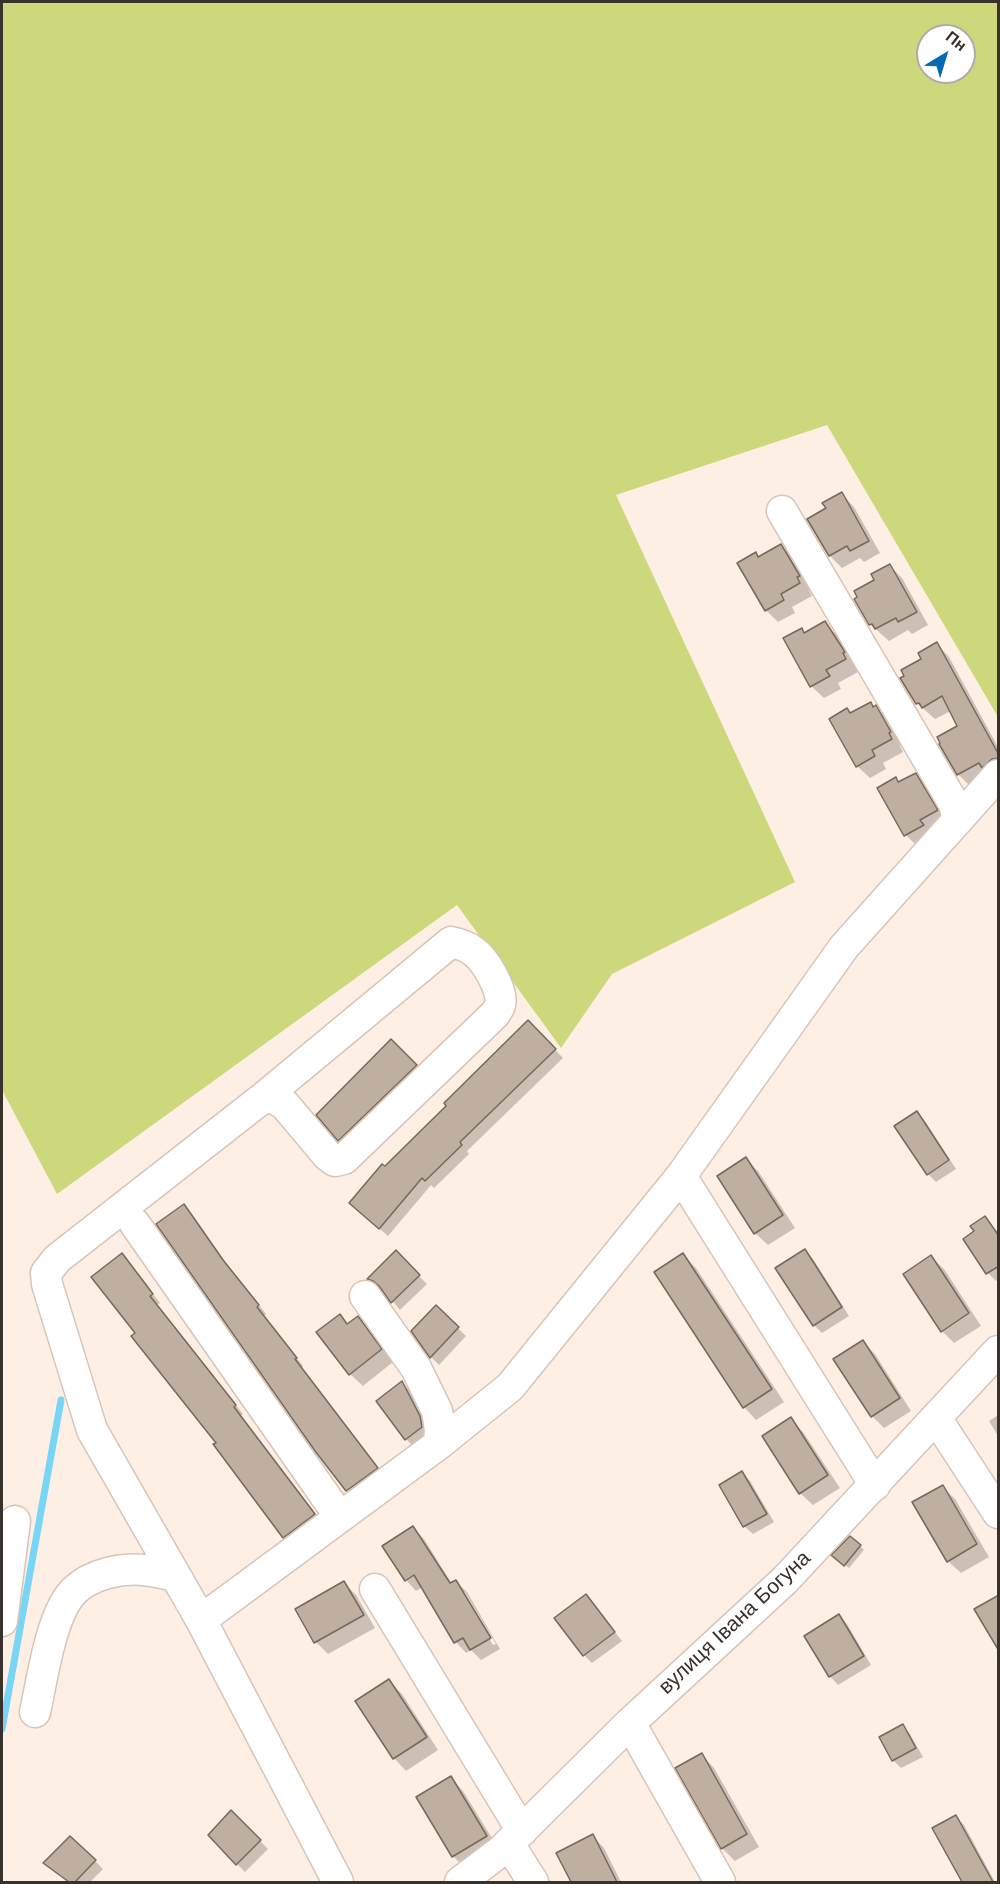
<!DOCTYPE html>
<html>
<head>
<meta charset="utf-8">
<style>
	body { margin:0 }
	#map { position:relative; width:1000px; height:1884px; overflow:hidden; background:#feefe4; font-family:Arial,sans-serif }
	canvas { display:block }
	.frame { position:absolute; inset:0; border:3px solid #38312c; pointer-events:none }
	.north { position:absolute; left:916px; top:24px; width:60px; height:60px; box-sizing:border-box; background:#fff; border:2px solid #afadab; border-radius:50%; rotate:38deg; font-size:16px; font-weight:700; line-height:24px; text-align:center; color:#38312c }
	.north::after { content:''; display:block; margin:auto; width:21px; height:27px; background:#056ab6; clip-path:polygon(50% 0,100% 100%,50% 72%,0 100%) }
</style>
</head>
<body>
<div id="map">
<canvas width="1000" height="1884"></canvas>
<div class="frame"></div>
<div class="north">Пн</div>
</div>
<script>
const ctx = document.querySelector('canvas').getContext('2d');
ctx.lineJoin = 'round';
function fillPath(path, color) {
  ctx.fillStyle = color;
  ctx.fill(path, 'evenodd');
}
function trace(path, color, width, dash) {
  ctx.strokeStyle = color;
  ctx.lineWidth = width;
  ctx.lineCap = dash ? 'butt' : 'round';
  ctx.setLineDash(dash || []);
  ctx.stroke(path);
}
function write(font, color, halo, rows, align = 'center') {
  ctx.font = font + ' Arial,sans-serif';
  ctx.lineWidth = 6;
  ctx.setLineDash([]);
  ctx.textBaseline = 'middle';
  ctx.strokeStyle = halo;
  ctx.fillStyle = color;
  for (const [text, x, y, turn = 0] of rows) {
    ctx.save();
    ctx.translate(x, y);
    ctx.rotate((+turn || 0) * Math.PI / 180);
    ctx.textAlign = isNaN(turn) ? turn : align;
    if (halo) ctx.strokeText(text, 0, 0);
    ctx.fillText(text, 0, 0);
    ctx.restore();
  }
}
const green = new Path2D(`
	M2 2H998V717L827 425 616 495 795 882 612 974 561 1048 457 905 57 1194 2 1090ZM928 36H964V72H928Z`);
const shadow = new Path2D(`
	M842 494 854 507 880 553 864 562 860 558 842 568 830 556 809 520 828 509Z
	M781 546 794 558 811 588 809 590 812 596 792 607 795 613 778 622 766 610 755 554 759 558Z
	M890 566 902 578 928 625 912 634 908 630 889 641 870 624 876 581Z
	M825 623 837 636 856 665 854 666 858 672 838 683 841 689 824 698 811 686 801 630 805 634Z
	M937 644 949 657 998 747V776L971 787 958 774 959 726 951 711 935 719 917 703 923 659Z
	M870 703 888 719 903 744 900 746 903 752 883 763 886 769 870 778 857 766Z
	M915 774 928 787 949 823 918 847 906 835 895 779 899 783Z
	M528 1022 563 1058 467 1151 469 1154 434 1188 431 1185 388 1236 359 1211 448 1106Z
	M391 1041 424 1074 347 1148 339 1140Z
	M917 1113 925 1121 956 1169 936 1182 928 1174Z
	M746 1159 758 1171 795 1228 768 1245 755 1233Z
	M184 1206 192 1214 231 1270 266 1314 264 1316 303 1366 302 1368 385 1477 355 1498 316 1450Z
	M985 1217 998 1234V1279L996 1281 988 1273 976 1232Z
	M804 1251 813 1259 849 1316 822 1333 814 1325Z
	M396 1253 427 1284 400 1310 382 1288 377 1287 369 1279Z
	M122 1255 160 1303 157 1305 243 1414 241 1416 322 1523 292 1545 284 1537 137 1334Z
	M683 1255 696 1268 784 1402 756 1420 744 1407Z
	M931 1257 944 1269 981 1326 954 1343 942 1331Z
	M436 1307 466 1336 439 1365 431 1357Z
	M339 1316 348 1325 358 1318 370 1330 393 1362 363 1386 350 1374Z
	M863 1342 875 1354 911 1411 884 1428 872 1416Z
	M402 1383 410 1391 428 1426 430 1435 414 1447 406 1439Z
	M998 1415V1436L989 1421Z
	M790 1419 803 1432 840 1488 813 1505 800 1493Z
	M742 1473 750 1481 774 1522 753 1534 744 1526 721 1486Z
	M942 1486 955 1499 989 1557 961 1573 948 1561Z
	M413 1528 424 1539 452 1584 456 1582 467 1592 500 1649 481 1660 471 1650 466 1653 456 1642 423 1587 416 1591 406 1580ZM462 1592H465L496 1644 493 1645Z
	M860 1546 864 1550 849 1568 837 1559Z
	M344 1583 356 1595 375 1628 328 1654 316 1642Z
	M586 1596 622 1641 592 1663 584 1655Z
	M839 1616 847 1624 871 1665 838 1685 830 1676 806 1636Z
	M389 1681 402 1694 438 1750 406 1771 394 1758Z
	M902 1726 910 1734 923 1757 901 1768 893 1760Z
	M702 1755 714 1768 759 1847 735 1861 722 1848 677 1769Z
	M451 1778 463 1791 498 1848 465 1868 453 1856Z
	M231 1812 268 1849 245 1872 237 1864Z
	M956 1817 964 1825 995 1882H964L934 1828Z
	M593 1836 604 1848 621 1882H572L558 1853Z
	M95 1861 103 1869 90 1882H69L54 1870Z`);
const stream = new Path2D(`
	M2 1729 61 1400`);
const building = new Path2D(`
	M842 492 869 541 850 551 847 546 829 556 807 519 826 508 822 503Z
	M781 544 800 576 797 577 800 583 781 594 784 600 765 611 737 563 756 552 758 557Z
	M890 564 917 612 898 622 896 618 875 629 872 624 869 625 854 599 857 597 854 591 874 580 871 574Z
	M825 621 845 652 843 653 846 659 826 670 830 676 810 687 783 638 802 628 804 633Z
	M937 642 999 755V758L992 759 982 768 979 763 957 775 939 744 940 743 937 737 957 726 942 696 922 708 919 703 916 704 900 678 904 676 901 670 921 659 918 653Z
	M871 702 873 707 876 705 891 732 889 733 892 739 872 750 875 756 856 767 829 719 847 708 850 713Z
	M916 773 938 810 920 820 924 825 904 836 877 788 896 777 898 782Z
	M528 1020 556 1049 460 1142 462 1145 425 1181 422 1178 379 1229 349 1203 382 1164 385 1166 446 1106 444 1103Z
	M391 1039 417 1065 338 1141 316 1115Z
	M917 1111 949 1160 927 1175 894 1126Z
	M746 1157 783 1215 754 1234 717 1176Z
	M184 1204 223 1260 259 1305 257 1307 297 1358 295 1359 378 1468 346 1491 315 1451 156 1224Z
	M985 1216 999 1236V1266L986 1274 963 1239 974 1231 970 1226Z
	M805 1249 842 1307 813 1326 775 1268Z
	M396 1250 420 1275 391 1303 379 1286 373 1281 367 1279Z
	M122 1253 153 1294 150 1296 236 1405 234 1407 315 1514 283 1538 213 1444 216 1443 131 1336 135 1333 91 1277Z
	M683 1253 772 1389 743 1408 654 1272Z
	M931 1255 969 1313 941 1332 903 1274Z
	M436 1305 459 1327 430 1358 411 1331Z
	M340 1314 347 1324 358 1316 382 1349 349 1375 316 1332Z
	M863 1340 900 1398 871 1417 833 1359Z
	M402 1381 420 1416 422 1427 405 1440 376 1401Z
	M791 1417 828 1475 799 1494 762 1436Z
	M742 1471 767 1514 743 1527 719 1485Z
	M943 1485 977 1544 947 1562 912 1502Z
	M413 1526 450 1583 456 1580 491 1638 470 1650 463 1638 454 1643 414 1575 405 1581 382 1546Z
	M850 1536 861 1545 844 1566 831 1555Z
	M344 1581 364 1615 314 1643 295 1609Z
	M586 1594 615 1632 583 1656 554 1618Z
	M999 1595V1651L974 1609Z
	M839 1614 864 1656 829 1677 804 1636Z
	M389 1679 427 1737 393 1759 355 1701Z
	M903 1724 916 1748 892 1761 879 1737Z
	M702 1753 747 1834 721 1849 675 1768Z
	M451 1776 487 1836 452 1857 416 1797Z
	M231 1810 261 1840 236 1865 208 1835Z
	M956 1815 993 1882H962L932 1828Z
	M593 1834 617 1882H571L556 1853Z
	M70 1836 96 1860 75 1882H69L43 1863Z`);
const minor = new Path2D(`
	M782 511 954 804 958 820
	M264 1097 451 942C459 944 467 946 473 951 485 959 504 991 500 1005 499 1008 497 1011 495 1014L344 1159 335 1161 328 1156 285 1105 277 1100 264 1097 57 1259 46 1273 47 1284 92 1430 201 1620 338 1882
	M681 1176 875 1485
	M135 1224 340 1517
	M365 1296 416 1368 437 1411 440 1429 439 1444
	M936 1418 998 1513
	M375 1589 522 1831
	M201 1620 439 1444 510 1387 681 1176 844 947 998 775
	M2 1621 15 1521
	M35 1712C42 1681 51 1612 75 1590 92 1574 120 1568 144 1570 154 1571 165 1574 176 1576
	M630 1723 720 1882
	M509 1844 533 1882
	M460 1882 501 1851 630 1723 785 1580 998 1351`);
const streetNames = [
	["вулиця Івана Богуна",735,1623,-43]
];
fillPath(green, '#cdd87d');
fillPath(shadow, '#0003');
trace(stream, '#79d5f6', 7);
fillPath(building, '#bfafa1');
trace(building, '#77685b', 1.5);
trace(minor, '#d7c5b8', 33);
trace(minor, '#fff', 30);
write('21px', '#38312c', '#fff', streetNames);
</script>
</body>
</html>
